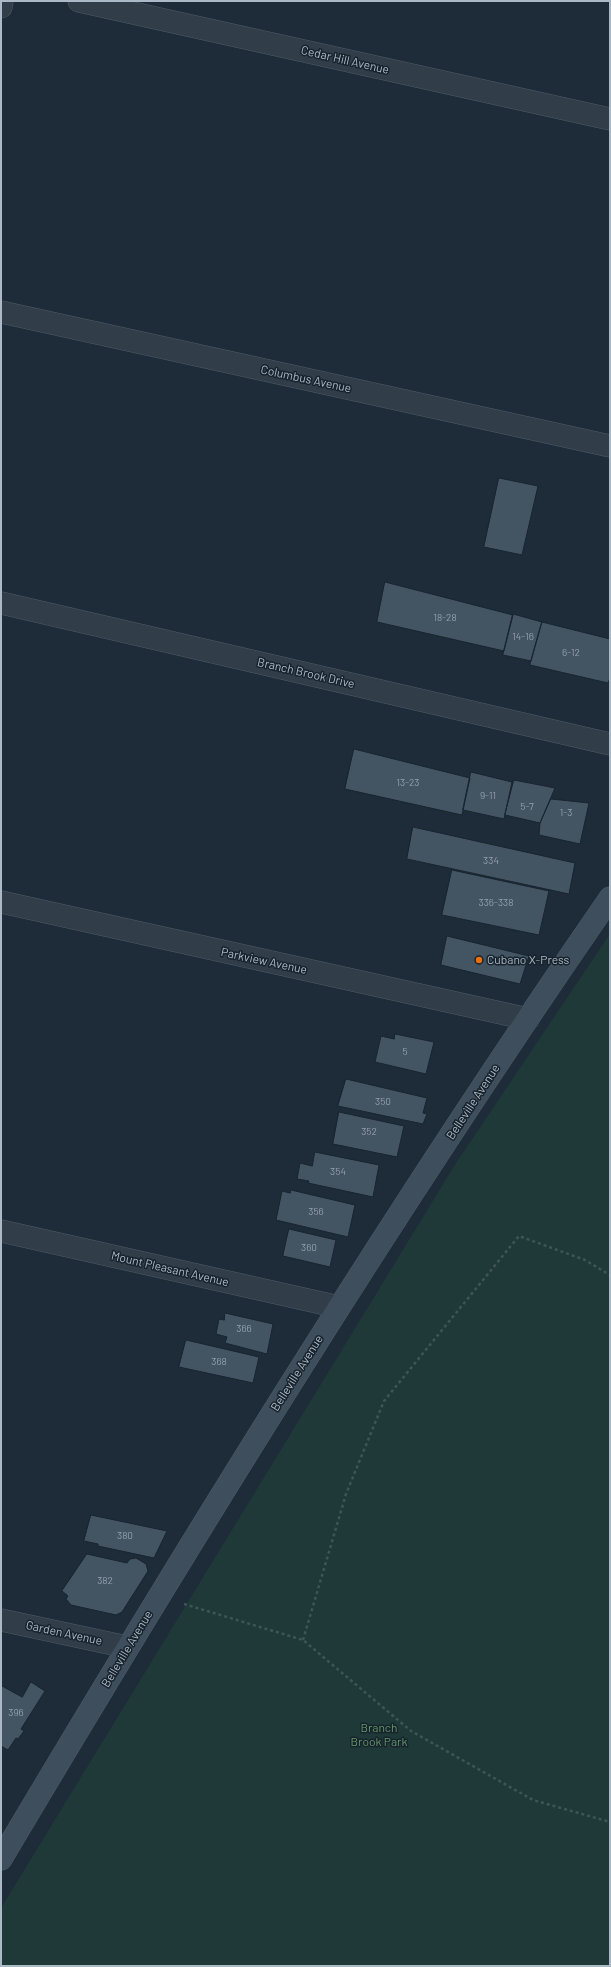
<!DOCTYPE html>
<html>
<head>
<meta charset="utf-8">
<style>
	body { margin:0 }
	#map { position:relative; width:611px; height:1967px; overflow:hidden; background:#1d2c38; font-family:Barlow,sans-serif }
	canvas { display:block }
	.frame { position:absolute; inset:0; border:2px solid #abb9c6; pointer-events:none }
</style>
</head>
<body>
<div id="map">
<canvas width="611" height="1967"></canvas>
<div class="frame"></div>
</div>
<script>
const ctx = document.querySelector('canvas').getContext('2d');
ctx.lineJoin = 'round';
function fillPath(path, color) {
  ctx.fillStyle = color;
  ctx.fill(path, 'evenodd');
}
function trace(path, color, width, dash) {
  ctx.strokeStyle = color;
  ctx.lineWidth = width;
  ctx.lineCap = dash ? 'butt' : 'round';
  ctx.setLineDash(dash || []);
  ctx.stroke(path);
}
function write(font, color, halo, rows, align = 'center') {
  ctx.font = font + ' Barlow,sans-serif';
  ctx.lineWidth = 3;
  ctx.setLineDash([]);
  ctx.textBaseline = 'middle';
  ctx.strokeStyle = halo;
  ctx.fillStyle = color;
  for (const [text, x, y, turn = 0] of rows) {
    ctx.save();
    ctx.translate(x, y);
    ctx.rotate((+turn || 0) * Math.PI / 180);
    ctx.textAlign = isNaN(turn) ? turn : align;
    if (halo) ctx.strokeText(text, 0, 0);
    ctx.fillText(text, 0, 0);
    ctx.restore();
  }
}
const green = new Path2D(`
	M610 934V1966H1V1908L456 1163Z`);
const building = new Path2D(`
	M499 478 538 486 522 555 484 547Z
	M385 582 513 615 504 651 377 622Z
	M513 614 542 622 531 661 503 655Z
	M542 622 610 639V678L608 683 530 665Z
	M354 749 470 778 462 815 345 789Z
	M471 772 512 782 504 819 463 810Z
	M514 780 555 788 540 823 505 815Z
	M551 799 589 803 580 844 539 835 540 823Z
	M413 827 575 863 569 894 407 859Z
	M452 870 549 891 539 935 442 915Z
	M447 936 529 956 520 984 441 965Z
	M395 1034 434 1042 426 1074 375 1062 381 1036 394 1039Z
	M346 1079 427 1098 423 1113 427 1114 423 1124 338 1106Z
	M339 1112 404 1126 397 1157 333 1144Z
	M315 1152 379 1165 373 1197 308 1183 309 1181 297 1179 300 1163 312 1166Z
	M291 1190 355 1205 348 1237 276 1220 282 1191 290 1193Z
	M289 1229 336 1240 330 1267 283 1256Z
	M225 1313 273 1324 267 1354 225 1343 227 1337 216 1334 219 1319 224 1320Z
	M186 1340 259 1357 253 1383 179 1367Z
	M91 1515 167 1531 154 1558 98 1546V1544L84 1541Z
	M87 1554 127 1563 130 1559 136 1558 146 1564 148 1571 122 1612 116 1615 71 1605 66 1599 68 1596 62 1591Z
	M31 1682 45 1691 21 1729 24 1731 18 1739 16 1738 8 1750 1 1746V1687L2 1686 22 1697Z`);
const path = new Path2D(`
	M184 1604 303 1640 411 1731 533 1800 610 1822
	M303 1640 346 1494 384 1401 519 1236 585 1260 610 1275`);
const minor = new Path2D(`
	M79 1 610 119
	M1 7 2 1
	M1 312 610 446
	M1 603 610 744
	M1 902 528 1019
	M1 1231 339 1307
	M1 1620 127 1647`);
const secondary = new Path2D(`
	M1 1859C195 1533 394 1211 610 898`);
const markers = [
	[479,960,4,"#e8710a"]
];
const numberNames = [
	["18-28",445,618],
	["14-16",523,637],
	["6-12",571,653],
	["13-23",408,783],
	["9-11",488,796],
	["5-7",527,807],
	["1-3",566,813],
	["334",491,861],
	["336-338",496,903],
	["5",405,1052],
	["350",383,1102],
	["352",369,1132],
	["354",338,1172],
	["356",316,1212],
	["360",309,1248],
	["366",244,1329],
	["368",219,1362],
	["380",125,1536],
	["382",105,1581],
	["396",16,1713]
];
const streetNames = [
	["Cedar Hill Avenue",345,60,13],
	["Columbus Avenue",306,379,12],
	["Branch Brook Drive",306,673,13],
	["Parkview Avenue",264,961,12],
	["Belleville Avenue",473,1102,-57],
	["Mount Pleasant Avenue",170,1269,13],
	["Belleville Avenue",297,1373,-58],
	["Garden Avenue",64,1633,12],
	["Belleville Avenue",127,1649,-59]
];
const poiNames = [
	["Cubano X-Press",487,960]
];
const parkNames = [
	["Branch",379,1728],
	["Brook Park",379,1742]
];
fillPath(green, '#1f3939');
fillPath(building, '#435463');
trace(building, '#19252f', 1);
trace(minor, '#4f5c67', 23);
trace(secondary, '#4f5c67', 23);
trace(path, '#3d5655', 2.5, [3, 3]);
trace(minor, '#313e49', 22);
trace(secondary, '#3f4e5c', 22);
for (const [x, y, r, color] of markers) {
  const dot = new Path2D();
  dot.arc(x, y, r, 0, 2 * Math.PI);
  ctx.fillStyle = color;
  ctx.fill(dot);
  trace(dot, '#17232d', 1.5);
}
write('10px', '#91a0ad', null, numberNames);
write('12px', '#abb9c6', '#17232d', streetNames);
write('12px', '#abb9c6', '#17232d', poiNames, 'left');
write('12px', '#619866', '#17232d', parkNames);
</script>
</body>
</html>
